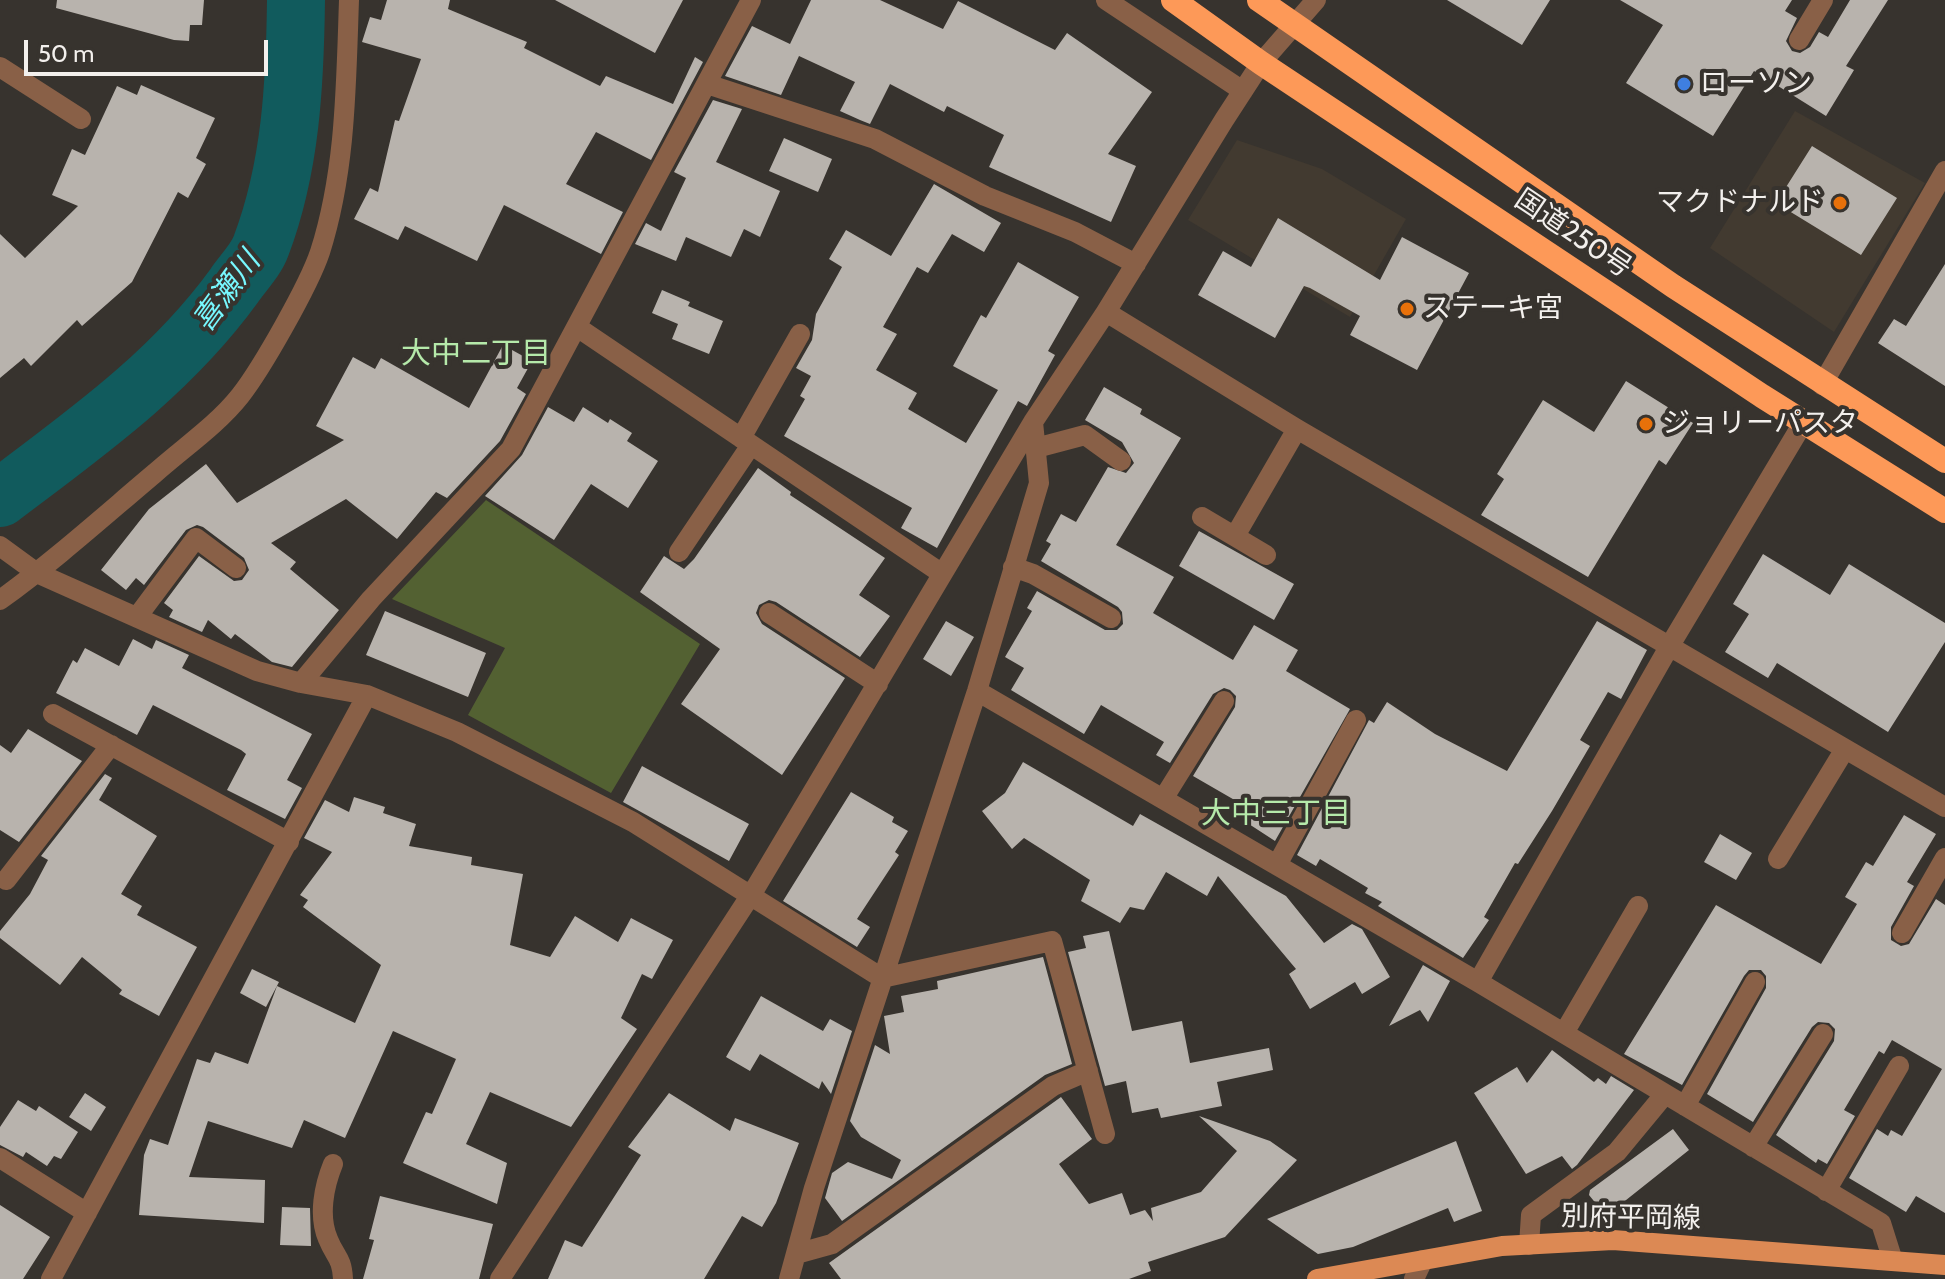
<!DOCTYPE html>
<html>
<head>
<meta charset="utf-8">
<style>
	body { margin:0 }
	#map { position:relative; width:1945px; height:1279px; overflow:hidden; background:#37332e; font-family:Cabin,sans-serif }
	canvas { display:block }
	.scale { position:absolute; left:24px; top:40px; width:244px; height:36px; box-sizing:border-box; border:4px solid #f3f0ed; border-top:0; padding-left:10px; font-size:24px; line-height:28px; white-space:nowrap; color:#f3f0ed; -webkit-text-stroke:6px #37332e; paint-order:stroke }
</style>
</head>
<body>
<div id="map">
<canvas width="1945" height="1279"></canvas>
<div class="scale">50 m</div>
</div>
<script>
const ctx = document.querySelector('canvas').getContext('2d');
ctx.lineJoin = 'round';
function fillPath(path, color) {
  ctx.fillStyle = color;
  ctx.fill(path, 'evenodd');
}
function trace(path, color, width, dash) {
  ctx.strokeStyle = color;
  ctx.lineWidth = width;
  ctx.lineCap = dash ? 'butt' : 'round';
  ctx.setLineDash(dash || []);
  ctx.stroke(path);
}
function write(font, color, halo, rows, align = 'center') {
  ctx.font = font + ' Cabin,"Noto Sans JP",sans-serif';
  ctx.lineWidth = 8;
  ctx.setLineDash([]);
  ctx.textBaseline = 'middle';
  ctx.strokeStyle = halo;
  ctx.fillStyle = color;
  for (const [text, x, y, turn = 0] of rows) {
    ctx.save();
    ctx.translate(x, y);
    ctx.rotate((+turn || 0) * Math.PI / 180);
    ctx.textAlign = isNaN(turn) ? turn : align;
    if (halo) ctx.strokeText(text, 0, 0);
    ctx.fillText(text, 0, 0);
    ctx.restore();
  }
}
const built = new Path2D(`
	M1795 111 1925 183 1834 332 1710 248Z
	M1237 140 1322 169 1406 219 1350 317 1188 220Z`);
const green = new Path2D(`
	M486 500 700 644 611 793 468 715 505 648 392 599Z`);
const river = new Path2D(`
	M0 498C86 433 170 374 234 286 242 274 256 260 261 246 291 167 295 83 296 0`);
const building = new Path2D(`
	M57 0H204L202 25H190L189 41 174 40 56 8Z
	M387 0H450L448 9 527 42 524 48 600 86 606 76 673 104 695 57 703 62 651 160 596 132 566 184 623 212 601 254 504 205 477 261 405 226 398 240 354 219 370 188 378 192 395 120 399 121 421 59 362 42 370 17 381 20Z
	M555 0H683L655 53Z
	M811 0H880L943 29 958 1 1055 50 1067 33 1152 92 1108 154 1136 166 1111 222 989 167 1004 135 947 106 944 112 890 84 870 124 860 120 840 111 855 82 799 56 781 95 725 76 752 26 790 44Z
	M1447 0H1550L1522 45Z
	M1620 0H1792L1785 11 1797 18 1786 41 1792 51 1800 53 1810 47 1819 32 1828 37 1850 0H1888L1846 66 1854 70 1826 116 1754 71 1713 136 1626 83 1663 25Z
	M141 85 215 118 196 158 206 164 188 198 178 192 132 282 82 326 77 320 31 366 24 358 0 378V234L25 258 78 206 52 195 72 149 85 155 117 86 137 95Z
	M713 100 742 109 716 162 780 191 760 237 744 229 731 257 686 237 676 261 635 244 646 223 661 231 686 178 674 172Z
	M784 138 832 159 818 192 769 171Z
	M1812 146 1897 198 1861 255 1776 203Z
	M934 184 1001 223 984 252 952 234 928 273 917 267 883 327 897 334 876 370 917 393 908 409 966 443 998 390 953 366 981 315 986 318 1018 262 1079 297 1048 351 1055 355 1027 406 1018 401 937 548 901 528 912 508 784 436 805 399 800 396 811 376 796 368 812 340 816 314 842 267 829 259 846 230 891 256Z
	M1278 218 1380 280 1402 237 1469 273 1417 370 1350 335 1360 316 1310 288 1304 286 1275 338 1198 295 1223 251 1251 267Z
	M1945 264V386L1878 343 1894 319 1906 326Z
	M662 290 690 302 688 306 723 321 709 354 672 339 678 324 652 313Z
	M503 345 532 361 517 388 526 394 500 441 447 498 436 492 397 539 346 499 271 543 296 562 290 569 339 610 292 667 272 662 235 634 231 639 208 620 202 632 169 617 173 610 164 603 199 556 234 581 242 580 249 570 244 558 203 527 197 525 186 530 144 585 136 578 126 590 101 570 149 509 206 464 237 503 344 440 316 426 353 357 375 369 381 358 469 408Z
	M1626 381 1693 423 1666 465 1659 460 1588 577 1481 515 1504 479 1497 474 1543 400 1594 432Z
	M1104 387 1142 409 1140 414 1181 438 1116 545 1174 577 1153 613 1233 660 1254 625 1298 650 1286 671 1350 709 1275 841 1232 813 1238 802 1193 776 1235 707 1236 696 1230 690 1224 688 1213 694 1170 763 1156 755 1164 742 1101 705 1084 734 1011 690 1024 668 1005 657 1032 611 1027 608 1037 591 1105 630H1117L1123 624 1122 612 1118 607 1041 561 1051 544 1046 541 1061 514 1076 522 1108 467 1126 473 1134 463 1122 442 1085 420Z
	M548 407 574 422 583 407 608 423 610 419 632 433 627 441 658 461 628 508 591 484 554 540 485 496 522 455Z
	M758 468 791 492 790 495 885 558 859 595 890 616 860 657 776 602 769 600 759 605 756 613 762 624 845 678 782 775 681 704 720 649 640 592 664 556 684 569 694 559Z
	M1199 531 1294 584 1274 620 1179 566Z
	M1763 554 1830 595 1849 564 1945 623V642L1888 732 1777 663 1768 678 1725 652 1749 614 1733 604Z
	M385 611 486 653 468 697 366 655Z
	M946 621 974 637 951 676 923 659Z
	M1597 621 1647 650 1621 699 1608 692 1580 740 1590 746 1552 811 1518 864 1515 863 1484 917 1489 920 1463 958 1378 906 1382 902 1365 893 1368 888 1320 859 1316 866 1297 855 1369 720 1374 723 1387 702 1435 734 1507 771Z
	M133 639 152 649 156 640 189 655 182 668 312 734 287 780 302 788 285 819 227 790 246 754 241 750 153 705 137 735 56 693 73 660 77 663 85 648 119 666Z
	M28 729 82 761 19 842 0 830V745L11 753Z
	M1023 762 1133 826 1140 814 1286 896 1324 943 1352 924 1362 929 1390 977 1362 994 1355 982 1310 1009 1289 974 1296 969 1218 876 1207 896 1166 872 1144 910 1130 907 1120 923 1081 901 1090 880 1024 838 1012 849 982 811 1005 793Z
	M642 766 749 824 729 861 623 802Z
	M105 774 112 778 99 800 157 836 121 894 142 906 137 915 197 947 159 1016 119 994 122 990 82 957 60 985 0 938V931L30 894 48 860 41 856Z
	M851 792 894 817 892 822 908 831 895 852 899 855 857 919 870 927 857 947 783 901Z
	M354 797 385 807 383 813 416 824 409 846 472 857 471 865 523 874 510 945 550 957 575 916 618 942 631 918 673 940 652 979 642 974 621 1018 637 1029 571 1127 490 1092 466 1144 507 1163 497 1204 403 1163 426 1112 432 1114 456 1059 393 1031 345 1138 304 1120 292 1148 208 1121 189 1177 265 1180 264 1223 139 1215 144 1155 150 1139 168 1145 197 1059 210 1063 215 1052 248 1064 277 986 355 1023 381 965 303 907 308 900 300 895 332 852 304 838 325 800 349 812Z
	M1904 815 1936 834 1907 882 1914 886 1891 927V940L1901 946 1909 944 1936 899 1945 905V1213L1916 1196 1906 1212 1849 1178 1877 1129 1888 1136 1891 1130 1902 1136 1942 1069 1892 1040 1884 1054 1879 1051 1844 1110 1855 1116 1827 1164 1818 1159 1816 1163 1776 1135 1834 1041 1835 1029 1829 1023 1818 1022 1812 1027 1753 1122 1707 1094 1766 988V976L1761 970H1749L1744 976 1682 1085 1624 1054 1716 905 1821 964 1857 904 1845 897 1866 862 1873 866Z
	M1720 834 1752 853 1736 880 1704 862Z
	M1109 931 1132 1031 1182 1021 1190 1063 1269 1048 1273 1070 1217 1082 1222 1106 1161 1118 1158 1108 1132 1113 1126 1081 1105 1086 1068 952 1086 948 1083 936Z
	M1043 957 1072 1064 1045 1075 842 1221 825 1198 832 1173 848 1162 892 1179 901 1160 861 1137 850 1121 875 1045 890 1054 884 1016 904 1012 901 996 938 989 937 981Z
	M1423 965 1450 981 1428 1022 1420 1010 1389 1026Z
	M252 969 279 982 266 1007 240 993Z
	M761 996 823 1031 830 1019 852 1031 831 1094 822 1081 819 1089 760 1054 750 1071 726 1057Z
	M1552 1050 1594 1082 1598 1078 1606 1084 1611 1076 1634 1090 1577 1165 1572 1169 1562 1156 1526 1174 1474 1093 1517 1067 1527 1083Z
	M85 1093 106 1107 91 1131 69 1117Z
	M669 1093 730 1131 735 1118 799 1143 776 1203 762 1227 742 1216 704 1279H548L565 1240 582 1247 641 1155 628 1147Z
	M1061 1097 1092 1139 1059 1164 1089 1204 1122 1193 1130 1215 1145 1210 1153 1221 1151 1208 1201 1192 1237 1151 1199 1116 1270 1141 1297 1160 1225 1237 1148 1262 1151 1271 1129 1279H841L829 1263Z
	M18 1100 36 1111 39 1106 78 1132 61 1159 54 1156 47 1166 26 1152 23 1157 0 1145V1127Z
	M1673 1129 1689 1150 1606 1216 1589 1195 1590 1190Z
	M1456 1141 1482 1211 1454 1222 1448 1208 1353 1247 1318 1254 1267 1219Z
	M380 1196 493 1224 479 1279H363L374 1240 369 1239Z
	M0 1205 50 1237 23 1279H0Z
	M282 1207 310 1208 311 1246 280 1245Z`);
const minor = new Path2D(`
	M1106 0 1243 91
	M1799 40 1823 0
	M0 67 81 119
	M707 84 875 139 985 196 1075 232 1136 264
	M1106 312 1297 429 1945 807
	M577 327 941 573
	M1822 385 1945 171
	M741 438 800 334
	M1036 448 1085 435 1121 461
	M1202 517 1266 555
	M1235 536 1297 429
	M0 546 37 573 257 671 301 683 367 695 457 732 633 822 882 978 1052 941 1105 1134
	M679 552 751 445
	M1013 567 1033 574 1111 618
	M0 600C54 561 104 516 155 473 183 448 217 425 240 396 262 368 309 285 320 252 346 170 346 85 349 0
	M769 613 878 684
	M137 617 196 538 236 568
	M301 683 371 599 511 449 751 0
	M977 691 1478 982 1881 1223 1893 1261
	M53 714 289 842
	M1163 799 1224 701
	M1778 859 1845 749
	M1277 865 1356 720
	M6 880 111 745
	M1902 933 1945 858
	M1478 982 1669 647 1803 423
	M1564 1033 1638 906
	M1685 1106 1755 982
	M1753 1147 1823 1034
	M0 1158 87 1213
	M333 1164C324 1186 318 1216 328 1239 335 1257 342 1257 343 1279
	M1826 1191 1899 1066
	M1529 1245 1531 1215 1617 1152 1665 1094
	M796 1254 832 1244 1053 1086 1088 1071
	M51 1279 367 695
	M500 1279 756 887 1033 422 1106 312 1224 120 1261 63 1316 0
	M789 1279 814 1188 977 691 1039 483 1033 422
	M1414 1279 1423 1260`);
const major = new Path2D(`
	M1317 1279 1502 1246 1613 1240 1945 1265`);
const highway = new Path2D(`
	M1173 0 1261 63 1762 396 1945 511
	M1259 0 1673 286 1945 461`);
const markers = [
	[1684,84,8,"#3f7fe0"],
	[1840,203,8,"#e8710a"],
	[1407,309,8,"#e8710a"],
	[1646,424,8,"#e8710a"]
];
const poiNames = [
	["ローソン",1700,84],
	["マクドナルド",1824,203,"right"],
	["ステーキ宮",1423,309],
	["ジョリーパスタ",1662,424]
];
const streetNames = [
	["国道250号",1573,234,34],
	["別府平岡線",1631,1218,1]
];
const waterNames = [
	["喜瀬川",227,292,-54]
];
const neighbourhoodNames = [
	["大中二丁目",476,354],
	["大中三丁目",1276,814]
];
fillPath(built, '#423a30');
fillPath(green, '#536132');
trace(river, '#115b5d', 58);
fillPath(building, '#b8b3ad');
trace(minor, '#896047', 20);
trace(major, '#dc8954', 20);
trace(highway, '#fd9958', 24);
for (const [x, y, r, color] of markers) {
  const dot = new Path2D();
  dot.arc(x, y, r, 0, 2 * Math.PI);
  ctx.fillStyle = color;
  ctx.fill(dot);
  trace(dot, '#37332e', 3);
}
write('28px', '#f3f0ed', '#37332e', poiNames, 'left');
write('28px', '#f3f0ed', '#37332e', streetNames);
write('italic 30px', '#77f8fe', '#37332e', waterNames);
write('30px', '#b5e9aa', '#37332e', neighbourhoodNames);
</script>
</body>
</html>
